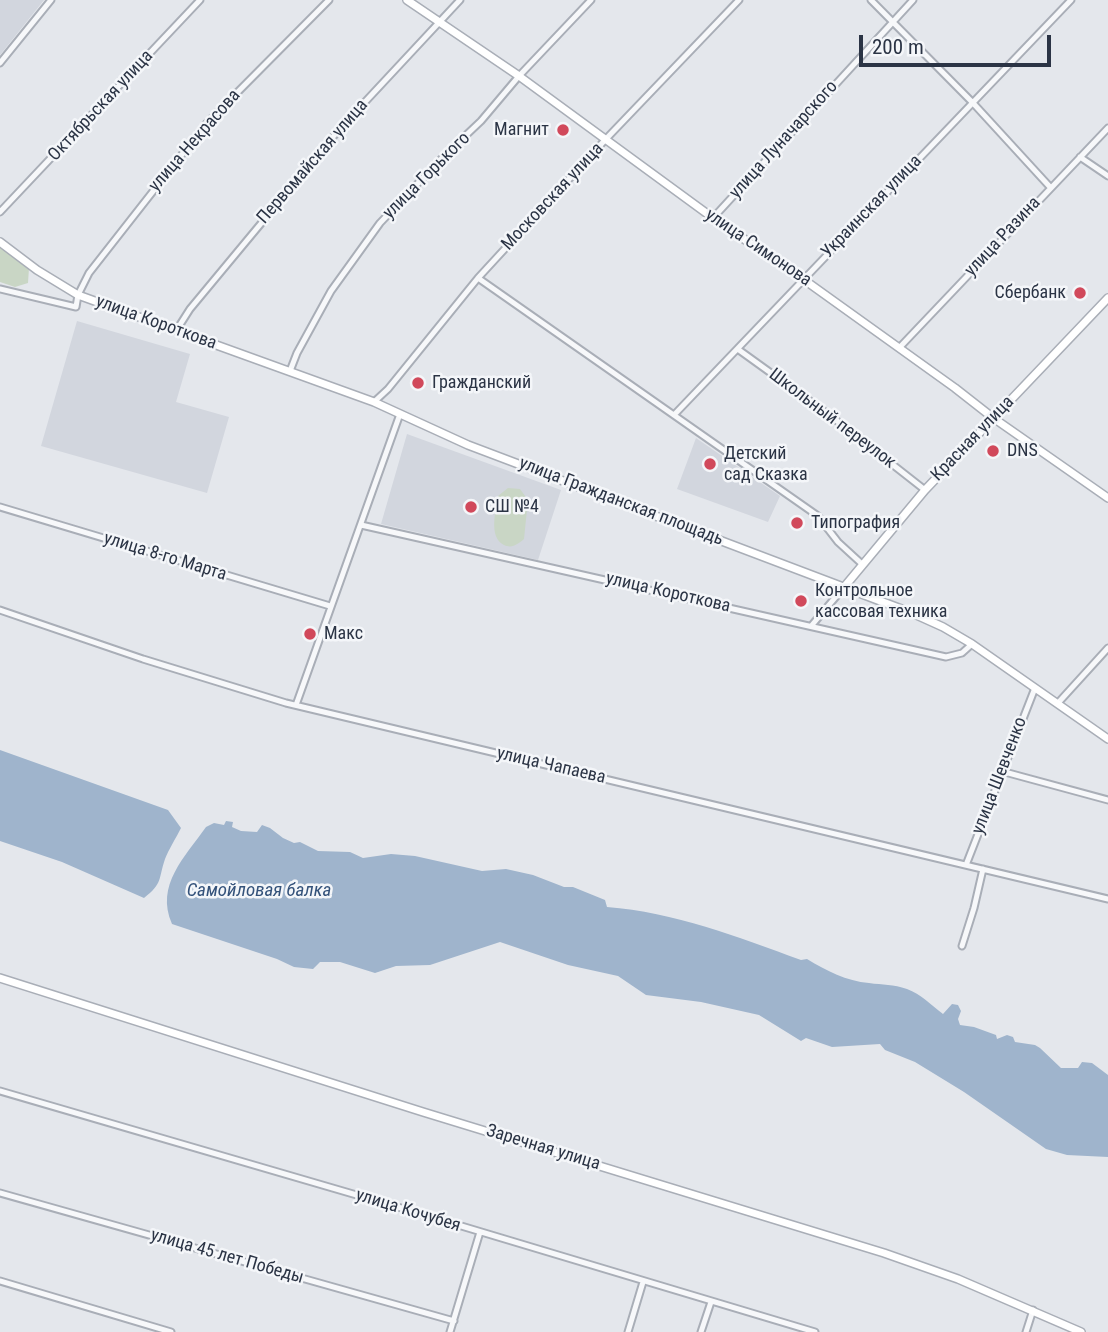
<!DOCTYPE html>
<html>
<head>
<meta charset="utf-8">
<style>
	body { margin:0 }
	#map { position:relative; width:1108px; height:1332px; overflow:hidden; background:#e4e7ec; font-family:"Roboto Condensed",sans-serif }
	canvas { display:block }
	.scale { position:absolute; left:859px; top:35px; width:192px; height:32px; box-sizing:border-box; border:4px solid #2b3445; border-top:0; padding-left:9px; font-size:21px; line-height:24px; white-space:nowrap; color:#2b3445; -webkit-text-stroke:5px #f4f6f9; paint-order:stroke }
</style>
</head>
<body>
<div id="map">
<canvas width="1108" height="1332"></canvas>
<div class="scale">200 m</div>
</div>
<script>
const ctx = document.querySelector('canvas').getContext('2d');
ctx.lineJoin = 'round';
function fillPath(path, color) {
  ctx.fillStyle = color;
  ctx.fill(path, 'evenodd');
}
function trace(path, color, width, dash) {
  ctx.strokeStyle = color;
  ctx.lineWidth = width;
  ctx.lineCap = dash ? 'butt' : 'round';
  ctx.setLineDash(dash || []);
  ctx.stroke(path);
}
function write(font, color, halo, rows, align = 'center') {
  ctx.font = font + ' "Roboto Condensed",sans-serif';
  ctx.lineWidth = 5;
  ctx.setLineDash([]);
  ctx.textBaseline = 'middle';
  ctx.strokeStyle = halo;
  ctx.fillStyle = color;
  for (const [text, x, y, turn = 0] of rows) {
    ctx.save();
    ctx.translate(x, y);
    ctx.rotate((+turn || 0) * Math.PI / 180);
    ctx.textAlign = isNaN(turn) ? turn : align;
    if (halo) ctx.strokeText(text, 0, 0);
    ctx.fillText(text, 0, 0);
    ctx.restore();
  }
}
const built = new Path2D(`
	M0 0H44L0 55Z
	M77 321 190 354 176 402 229 417 207 493 41 446Z
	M407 434 561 490 538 560 381 524Z
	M696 438 780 496 768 522 677 489Z`);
const green = new Path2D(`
	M0 245 29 268 28 283 15 287 0 282Z
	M508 488 520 489 528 500 524 539C518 544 512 549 504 545 488 537 496 510 498 496Z`);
const water = new Path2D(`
	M0 750 168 810 181 828C176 838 169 849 165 859 158 880 163 883 144 898L62 862 0 841Z
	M226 821 233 822 232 827 241 831 257 832 262 825 270 828 283 838 294 843 300 842 318 851 350 852 363 858 391 854 415 856 482 871 506 869 533 875 564 887H573L605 900 607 907C674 912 738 937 801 960L807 959C827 971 846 981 869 983 883 985 893 984 907 989 921 994 931 1005 943 1014L952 1004 958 1005 961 1011 958 1019 960 1025 974 1027 996 1035 997 1039 1007 1035 1013 1037 1015 1042 1035 1045 1040 1048 1061 1068H1078L1082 1062 1092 1063 1108 1075V1157L1067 1155 1046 1149 964 1092 915 1062 885 1050 880 1044 832 1047 806 1038 801 1041 759 1015 701 1002 646 995 618 976 568 965 500 942 430 965 396 966 375 973 340 962H320L313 969 294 967 277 959 172 924C155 885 185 857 206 827L214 823 224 825Z`);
const street = new Path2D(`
	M871 0 973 103 1050 187
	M0 63 51 0
	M1080 157 1108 176
	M0 212 200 0
	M713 218 913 0
	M478 278 818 516 838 542 862 564
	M0 289 76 307 78 295 89 273 205 125 329 0
	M176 331 190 309 337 132 460 0
	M900 347 1108 128
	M739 350 832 417 925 490
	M290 371 297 353 331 291 380 223 444 156 481 121 519 76 591 0
	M374 402 388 389 478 278 605 140 739 0
	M674 415 1071 0
	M0 507 330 606
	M361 525 946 657 962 653 972 644
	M0 610 143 659 286 703 1108 899
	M812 625 845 586
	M1058 703 1108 648
	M296 705 400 414
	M1001 771 1108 800
	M966 865 1035 688
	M962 946 974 908 983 869
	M0 1091 408 1210 815 1332
	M0 1193 454 1321
	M0 1281 171 1332
	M450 1332 480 1232
	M628 1332 643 1282
	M701 1332 711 1302
	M1026 1332 1033 1310`);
const secondary = new Path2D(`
	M407 0 519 76 713 218 803 279 955 388 992 417 1108 498
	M0 242 37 270 78 295 374 402 468 445 912 613 943 627 972 644 1108 739
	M845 586 925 490 1108 298
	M0 978 423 1112 884 1253 958 1279 1081 1332`);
const markers = [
	[563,130,7,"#d1495b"],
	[1080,293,7,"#d1495b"],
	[418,383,7,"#d1495b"],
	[993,451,7,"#d1495b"],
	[710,464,7,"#d1495b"],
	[471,507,7,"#d1495b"],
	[797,523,7,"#d1495b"],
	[801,601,7,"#d1495b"],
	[310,634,7,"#d1495b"]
];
const streetNames = [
	["Октябрьская улица",101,106,-47],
	["улица Луначарского",784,140,-48],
	["улица Некрасова",195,141,-49],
	["Первомайская улица",313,162,-49],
	["улица Горького",427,176,-45],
	["Московская улица",553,197,-47],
	["Украинская улица",872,207,-46],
	["улица Разина",1003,237,-47],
	["улица Симонова",758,248,34],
	["улица Короткова",156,323,20],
	["Школьный переулок",832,419,37],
	["Красная улица",973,439,-46],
	["улица Гражданская площадь",621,502,21],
	["улица 8-го Марта",165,557,17],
	["улица Короткова",668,593,13],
	["улица Чапаева",551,766,13],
	["улица Шевченко",1000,776,-69],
	["Заречная улица",543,1148,17],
	["улица Кочубея",408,1211,17],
	["улица 45 лет Победы",227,1257,16]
];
const poiNames = [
	["Магнит",549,130,"right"],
	["Сбербанк",1066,293,"right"],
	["Гражданский",432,383],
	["DNS",1007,451],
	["Детский",724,454],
	["сад Сказка",724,475],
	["СШ №4",485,507],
	["Типография",811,523],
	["Контрольное",815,591],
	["кассовая техника",815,612],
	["Макс",324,634]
];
const waterNames = [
	["Самойловая балка",259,891]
];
fillPath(built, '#d2d6de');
fillPath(green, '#c9d6c5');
fillPath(water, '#9fb4cc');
trace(street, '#a9aeb7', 9);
trace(secondary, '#a9aeb7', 10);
trace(street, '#f7f8fa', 5);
trace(secondary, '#fff', 7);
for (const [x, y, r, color] of markers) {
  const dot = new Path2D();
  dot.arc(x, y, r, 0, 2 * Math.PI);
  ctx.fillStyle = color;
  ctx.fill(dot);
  trace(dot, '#f4f6f9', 2.5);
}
write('18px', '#2b3445', '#f4f6f9', streetNames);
write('18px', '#2b3445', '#f4f6f9', poiNames, 'left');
write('italic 19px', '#34527a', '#f4f6f9', waterNames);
</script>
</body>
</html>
